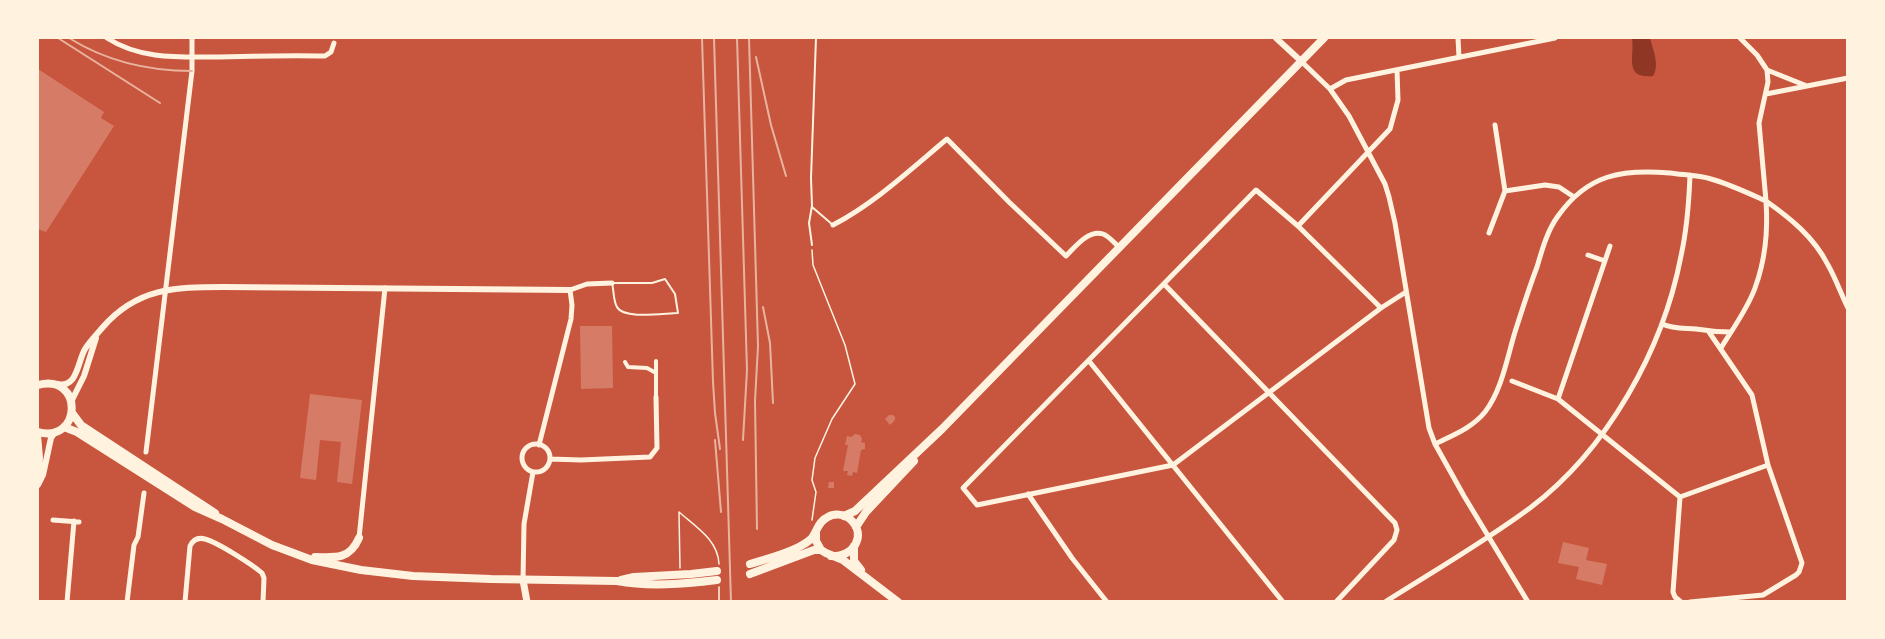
<!DOCTYPE html>
<html>
<head>
<meta charset="utf-8">
<style>
	body { margin:0 }
	#map { position:relative; width:1885px; height:639px; overflow:hidden; background:#c8553d; font-family:"Titillium Web",sans-serif }
	canvas { display:block }
	.frame { position:absolute; inset:0; border:39px solid #fff3e0; pointer-events:none }
</style>
</head>
<body>
<div id="map">
<canvas width="1885" height="639"></canvas>
<div class="frame"></div>
</div>
<script>
const ctx = document.querySelector('canvas').getContext('2d');
ctx.lineJoin = 'round';
function fillPath(path, color) {
  ctx.fillStyle = color;
  ctx.fill(path, 'evenodd');
}
function trace(path, color, width, dash) {
  ctx.strokeStyle = color;
  ctx.lineWidth = width;
  ctx.lineCap = dash ? 'butt' : 'round';
  ctx.setLineDash(dash || []);
  ctx.stroke(path);
}
const water = new Path2D(`
	M1632 38H1650C1653 50 1660 65 1653 76 1623 79 1635 56 1632 38Z`);
const building = new Path2D(`
	M38 69 104 112 101 118 114 126 46 232 38 229Z
	M580 326H612L613 388 581 389Z
	M310 394 362 400 352 484 337 482 341 442 320 440 316 480 300 478Z
	M889 415H893L895 417V420L890 425 885 419Z
	M855 434 860 435 862 439 861 442 865 443V449L861 450 857 473 853 472 852 476 847 475 848 471H843L848 445H845L847 436 851 437Z
	M829 482H834V488H828Z
	M1563 542 1589 548 1586 560 1607 564 1602 585 1576 579 1579 567 1558 563Z`);
const path = new Path2D(`
	M812 250 813 265 845 345 855 384 832 419 815 458 812 480 816 492 812 520
	M679 512C696 527 718 540 719 564
	M679 513 680 568
	M719 602V587`);
const service = new Path2D(`
	M812 207 833 225
	M812 245 809 223 812 206 811 178 816 38
	M665 279 675 294 678 313C665 313 624 320 617 307 613 300 614 290 612 283H652Z`);
const pedestrian = new Path2D(`
	M625 362 628 367 647 368 656 373V361
	M656 373V397`);
const minor = new Path2D(`
	M107 38C141 60 180 57 219 57 254 56 289 55 325 56L331 52 334 43
	M1458 38 1459 57
	M1740 38 1757 55 1767 70 1768 82 1759 123 1766 201C1790 218 1814 237 1828 265 1836 279 1841 294 1848 308
	M1302 62 1330 89 1349 116 1385 184 1389 197 1395 223 1429 428 1435 444 1464 496 1528 602
	M1767 70 1807 86
	M1330 89 1346 80 1555 38
	M1766 94 1848 78
	M1505 191 1545 185 1559 187 1574 197
	M833 225C875 203 911 169 947 139L1009 202 1066 256C1075 247 1089 229 1103 234 1109 236 1114 243 1119 247
	M1298 226 1390 129 1398 100 1397 70
	M1489 233 1505 191 1495 125
	M1588 255 1605 261
	M1164 284 1395 523 1397 530 1394 540 1336 602
	M1381 308 1298 226 1256 190 963 488 977 505 1173 465 1381 308 1406 292
	M1662 324C1673 329 1684 328 1696 329 1708 331 1718 332 1731 332
	M1089 361 1283 602
	M1512 381 1558 399 1680 497
	M1558 399 1610 246
	M522 458a14 14 0 1 1 28 0a14 14 0 1 1-28 0Z
	M1435 444C1453 435 1472 428 1485 412 1502 390 1507 358 1515 332 1522 310 1529 288 1537 267 1542 250 1547 231 1558 216 1588 174 1622 169 1670 173 1683 175 1698 175 1711 179 1729 184 1748 193 1766 201 1768 229 1765 261 1755 288 1748 308 1732 330 1721 348
	M539 445 571 319 572 305 570 290 587 284 612 283
	M146 452 192 71V38
	M550 459 581 460 650 457 657 448 656 397
	M1028 494 1072 558 1107 602
	M53 520 79 522
	M359 538 385 288
	M523 580 524 524 533 472
	M67 602 74 521
	M127 602 134 545 138 537 144 493
	M185 602 190 546C193 540 198 537 205 539 217 542 253 565 262 573L264 578 263 602
	M1385 602C1434 571 1484 542 1530 508 1607 450 1663 350 1681 256 1687 229 1689 202 1690 175
	M1681 602 1675 597 1673 592 1680 497 1768 465
	M1690 602 1763 595 1796 575 1799 572 1802 563 1768 465 1752 395 1709 332`);
const tertiary = new Path2D(`
	M1276 38 1302 62
	M57 384C78 388 77 363 85 349 90 341 97 334 103 327 137 288 175 287 223 287L570 290
	M71 402 84 376 96 338
	M38 435 40 458 38 479
	M38 485 43 475 51 438 55 432`);
const secondary = new Path2D(`
	M523 580 527 602`);
const primary = new Path2D(`
	M38 385C84 373 82 444 38 432
	M72 413 81 425 215 513
	M64 427 77 432 195 507 222 519 272 545 312 560 361 570 413 576 491 579 617 581C649 587 684 584 717 580
	M844 516 855 511 942 429 1324 38
	M856 527 866 512 914 461
	M816 532V541L821 550 826 553 843 560 898 602
	M854 546V561L861 570
	M315 557C336 558 350 559 359 538
	M750 564C767 559 798 551 811 539 817 532 818 521 828 517 834 513 844 514 850 519 868 535 853 558 831 556
	M750 574 814 550H821
	M621 580 634 577 691 574 717 571`);
const rail = new Path2D(`
	M58 38 160 103
	M69 38C106 61 149 71 192 71
	M702 38 713 382 715 413 720 449
	M714 38 731 602
	M737 38 747 370 743 440
	M749 38 758 346 755 401 757 529
	M756 57 771 125 786 176
	M763 307 770 343 773 403
	M715 440 721 512`);
fillPath(water, '#8f3625');
fillPath(building, '#d67c66');
trace(path, '#fff3e0', 1.5);
trace(service, '#fff3e0', 2);
trace(pedestrian, '#fff3e0', 4);
trace(minor, '#fff3e0', 5);
trace(tertiary, '#fff3e0', 6);
trace(secondary, '#fff3e0', 7);
trace(primary, '#fff3e0', 8);
trace(rail, '#e9b49f', 2);
</script>
</body>
</html>
